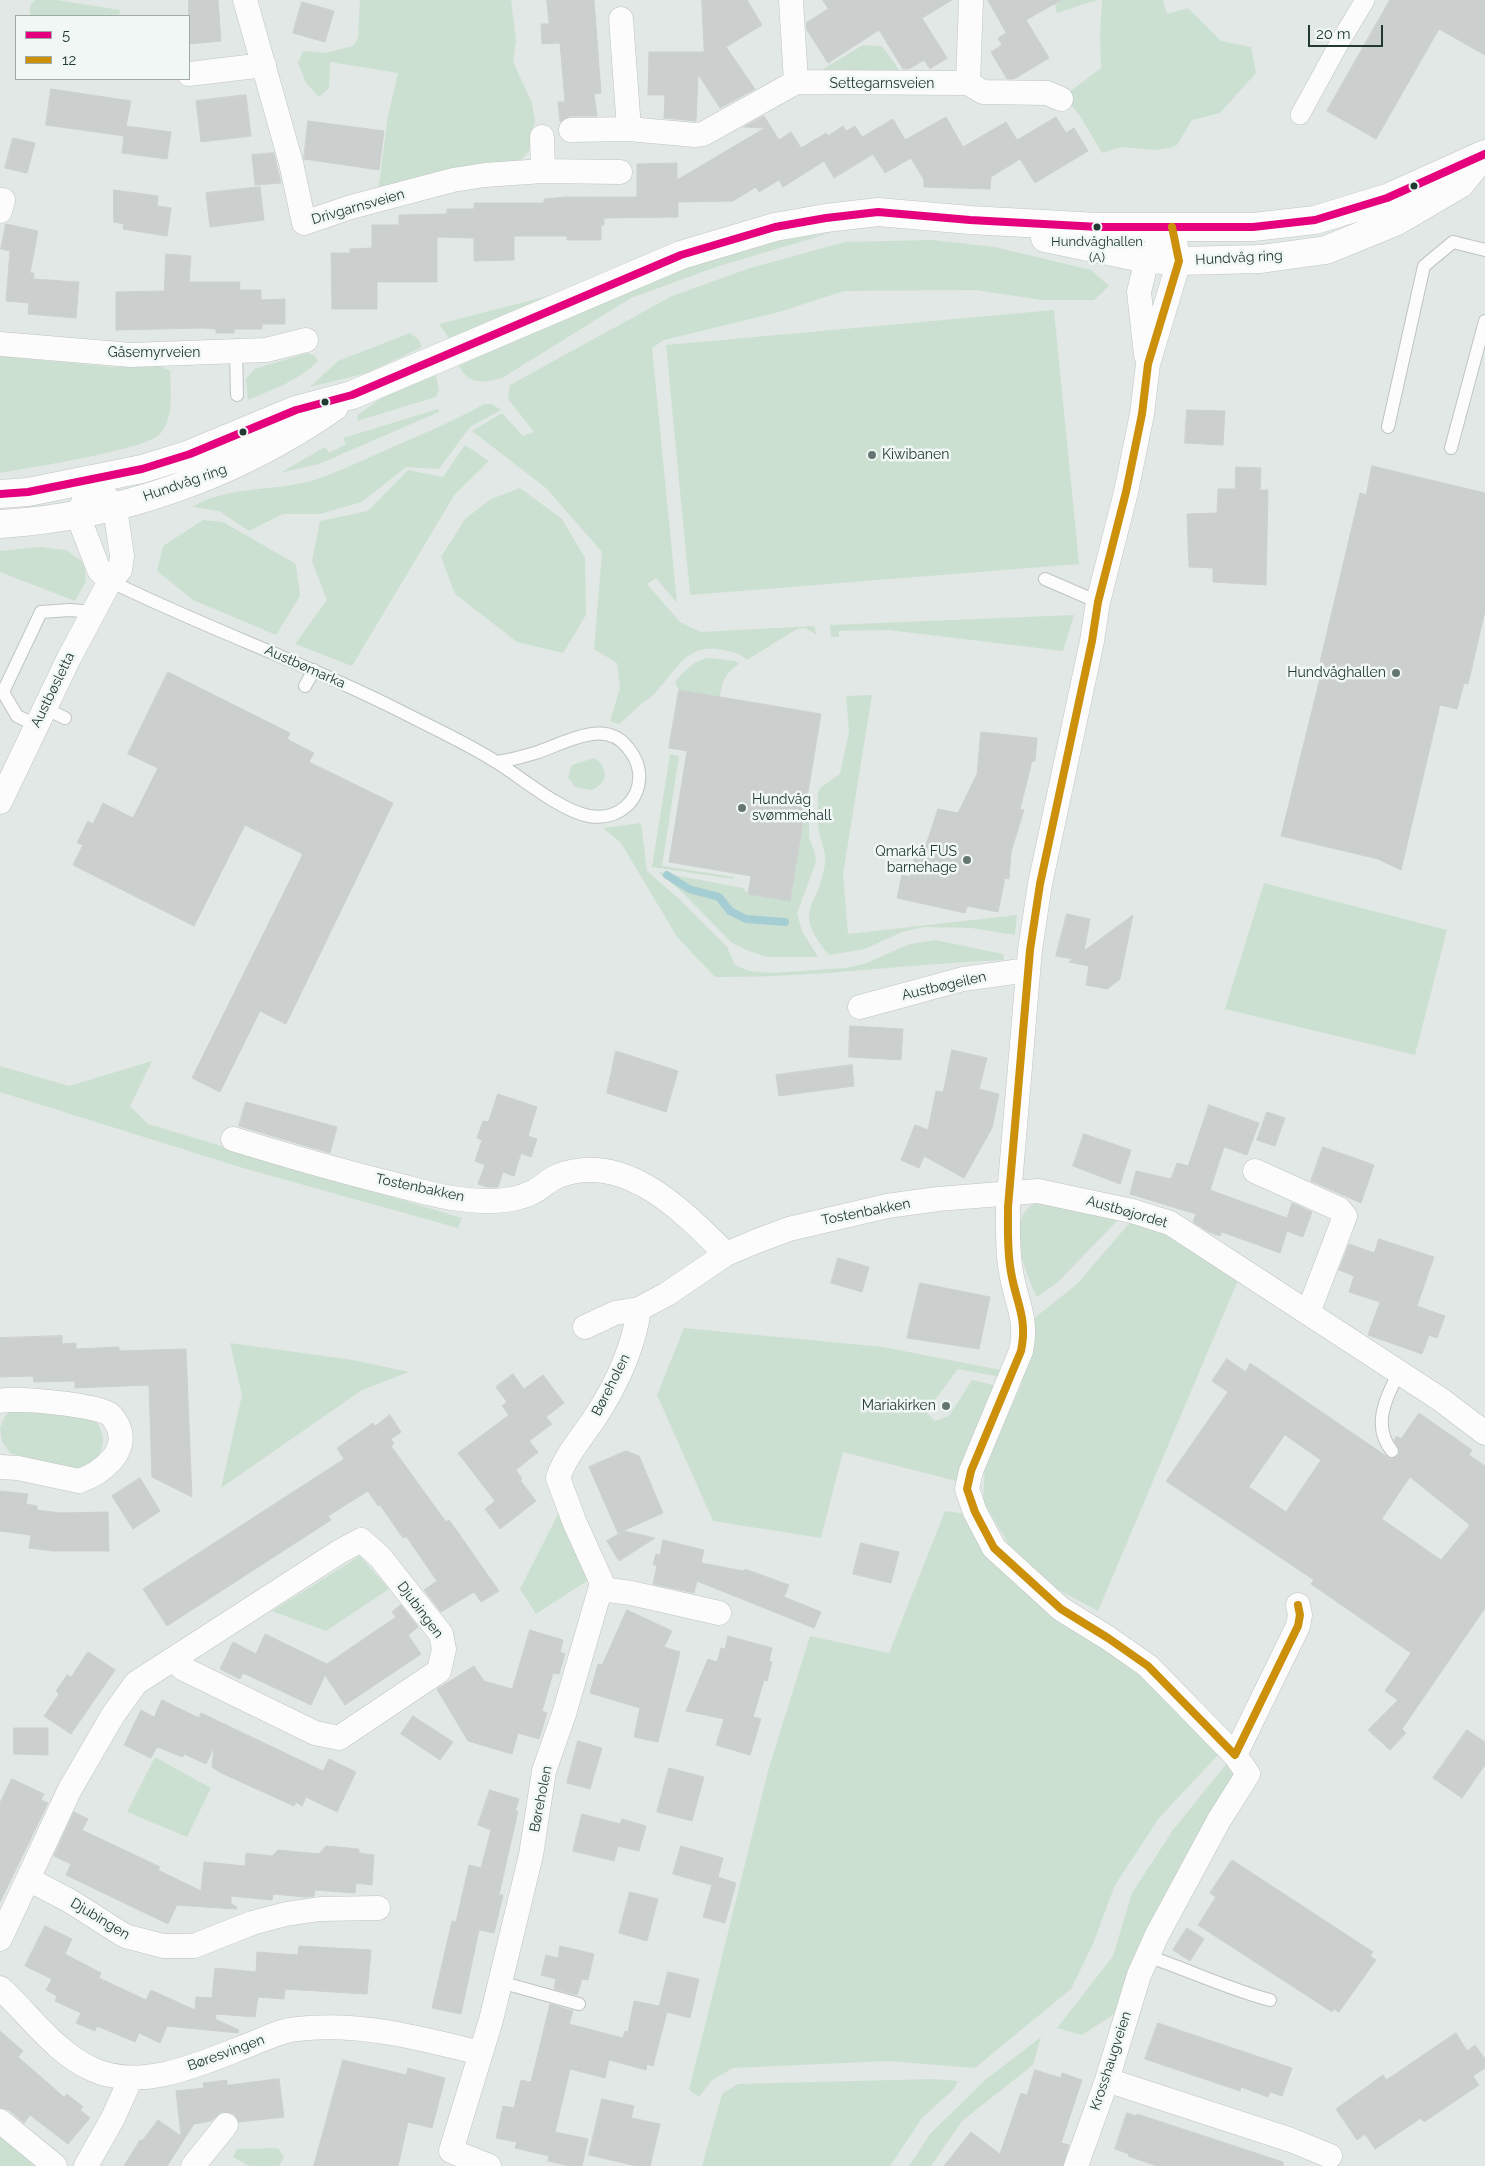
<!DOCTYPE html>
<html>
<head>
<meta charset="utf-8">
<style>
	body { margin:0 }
	#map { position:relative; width:1485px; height:2166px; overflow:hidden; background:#e2e8e5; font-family:Raleway,sans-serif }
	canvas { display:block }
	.legend { position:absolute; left:15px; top:15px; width:175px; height:65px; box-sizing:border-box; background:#f0f7f4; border:1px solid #9eaba7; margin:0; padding:6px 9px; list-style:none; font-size:15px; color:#223933 }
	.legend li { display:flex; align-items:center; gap:10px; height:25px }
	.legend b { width:25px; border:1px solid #9eaba7 }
	.scale { position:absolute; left:1308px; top:25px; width:75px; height:22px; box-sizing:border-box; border:2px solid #223933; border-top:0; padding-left:6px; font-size:15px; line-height:18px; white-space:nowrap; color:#223933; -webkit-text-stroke:4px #f0f7f4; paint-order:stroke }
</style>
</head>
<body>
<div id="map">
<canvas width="1485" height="2166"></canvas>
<ul class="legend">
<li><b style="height:6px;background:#e5007d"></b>5</li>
<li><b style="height:6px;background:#cc900a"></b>12</li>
</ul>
<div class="scale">20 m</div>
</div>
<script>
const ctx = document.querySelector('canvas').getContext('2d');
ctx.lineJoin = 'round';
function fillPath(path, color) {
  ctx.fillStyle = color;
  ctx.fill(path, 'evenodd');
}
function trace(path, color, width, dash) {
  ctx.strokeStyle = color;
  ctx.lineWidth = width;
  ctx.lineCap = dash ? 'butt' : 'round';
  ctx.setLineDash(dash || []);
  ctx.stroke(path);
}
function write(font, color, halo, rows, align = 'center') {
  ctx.font = font + ' Raleway,sans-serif';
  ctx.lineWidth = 5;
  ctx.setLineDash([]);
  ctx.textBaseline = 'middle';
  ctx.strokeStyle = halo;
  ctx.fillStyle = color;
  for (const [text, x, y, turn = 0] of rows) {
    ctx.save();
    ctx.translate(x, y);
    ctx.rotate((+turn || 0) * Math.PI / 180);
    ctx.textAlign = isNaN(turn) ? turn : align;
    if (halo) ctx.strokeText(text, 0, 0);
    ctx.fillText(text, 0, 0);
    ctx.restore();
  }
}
const green = new Path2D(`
	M35 0H57L120 10 119 16H30V6Z
	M360 0H511L516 40 513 62 532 103 535 122 531 133 529 151 522 159 510 165 378 191 388 116 398 73 330 62 329 88 319 97 306 83 298 63 303 51 324 53 353 46 358 38Z
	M1054 0H1097L1057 13Z
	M1102 0H1163L1167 14 1188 8 1221 41 1251 47 1256 73 1220 113 1192 120 1177 145 1170 148 1156 150 1121 147 1102 153 1080 116 1064 96 1101 68 1100 38Z
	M863 45 882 46 900 71 815 74Z
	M830 233 716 267 631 298 502 378C484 383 468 385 459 366L530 332 694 263 763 243Z
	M932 240 995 247 1091 270 1109 286 1094 300H1042L975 290 844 291 779 312 664 340 652 348 677 603 656 578 647 584 680 622 701 632 814 626 817 635 805 628 797 629 747 660C740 653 733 652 723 650 685 643 678 669 656 692 652 697 646 700 641 704 633 711 627 719 618 724L610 721 620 688 617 663 594 649 602 552 546 488 472 431 502 413 523 436 534 432 508 399 510 385 672 296 750 268 845 242Z
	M552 295 449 338 439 324Z
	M1054 310 1079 564 690 595 666 345Z
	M410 333 418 339 422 347 367 373 310 387 338 361Z
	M308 353 315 356 318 361C298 381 274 389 248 400L246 379 254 369Z
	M0 356 113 367 159 366 170 371C171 391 174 418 160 434 145 450 28 468 0 473Z
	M436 375 439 390 436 397 357 421 358 415 385 395Z
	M484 404H492L501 410 470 427 439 469 406 467 362 502 320 514H283L249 531 219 511 192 507C226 487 266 491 303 483 329 477 353 464 377 454 413 438 450 423 484 404Z
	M438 409 439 412 319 464 280 473 325 447 329 453 346 444 343 438Z
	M465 445 489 461 455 494 352 666 295 644 327 600 312 561 320 521 368 511 408 470 443 477Z
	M520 488 562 519 585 558 586 615 563 653 517 642 455 594 441 557 465 519 491 499Z
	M203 520 223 522 296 564 300 596 276 635 193 600 157 571 163 546Z
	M40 547 66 550 84 563 86 581 75 601 0 572V551Z
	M1074 615 1063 651 888 630 839 631V637H831L830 625Z
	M709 658 736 661 739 664C725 674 722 681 720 697L679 690 675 682C685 670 694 660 709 658Z
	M872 695 843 874 848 934 1017 915 1015 935 971 928 924 927 902 932 865 949 829 955C789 907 821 908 825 862 826 850 821 843 819 832 817 820 818 806 818 793L820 788 840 774 849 731 846 696Z
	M670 754 679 756 662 866 734 877 733 879 652 867Z
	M594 758C609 767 609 784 591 790L575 787 568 777 572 765Z
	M809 792V838L814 850 816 862 797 913 802 931 818 957H768L746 950 731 942 683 893 658 872 743 888 748 894 790 901Z
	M641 823 647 871 677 897 727 947 735 965 749 971 772 973 845 968 864 964 910 944 935 940 1003 954 1004 960C907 964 812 978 715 977L677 937 621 843 603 828Z
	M1264 883 1447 930 1415 1055 1225 1009Z
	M152 1061 130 1106 148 1124 462 1218 458 1228 243 1168 0 1092V1066L69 1086Z
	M1044 1201 1119 1219 1057 1283 1037 1297C1026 1275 1007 1227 1029 1207 1032 1204 1039 1203 1044 1201Z
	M1132 1220 1167 1230 1239 1278 1098 1611 1057 1589 1009 1545 983 1501 985 1465 1021 1385 1025 1333 1037 1316 1077 1284Z
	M684 1328 883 1347 1001 1370 1000 1377 958 1369 926 1412 935 1421 949 1416 972 1380 994 1385 956 1481 843 1452 821 1538 713 1521 657 1395Z
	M230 1343 353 1360 409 1372 362 1390 221 1488 242 1395Z
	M13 1408C32 1410 84 1410 97 1423 101 1428 103 1436 103 1441 102 1458 91 1465 77 1472L10 1453 2 1442 0 1428 5 1416Z
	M561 1508 593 1577 536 1614 520 1589Z
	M945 1511 967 1514 1143 1672 1218 1755 1159 1818 1115 1885 1093 1944 1071 1989 975 2068 889 2061 733 2068 712 2080 699 2097 689 2090 768 1771 810 1636 889 1653Z
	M360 1556 389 1589 326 1631 272 1611Z
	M155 1757 211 1788 187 1837 127 1812Z
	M1227 1763 1238 1773 1128 2005 1082 2035 1057 2028 1113 1956 1132 1893 1173 1830Z
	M1041 2037 1033 2065 962 2121 931 2166H909L930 2134 985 2080Z
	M933 2079 958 2081 954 2089 922 2118 890 2166H702L722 2094 738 2084Z
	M0 2135 38 2166H0Z
	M278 2148 284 2157 279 2166H249L233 2157 237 2149Z`);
const stream = new Path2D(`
	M667 875 689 889 719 897 730 911 746 919 785 922`);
const building = new Path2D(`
	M189 0H218L221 41 189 44Z
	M547 0H594L601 93 594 94 597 116H570L560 122 558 102H565L560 43 542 44 541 24H549Z
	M702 0H747L762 25 726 47 755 89 720 108 698 74 696 121 664 118 665 95H648L649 52H704Z
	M823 0H952L922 18 947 58 930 69 924 60 909 69H903L879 30 828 63 807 30 806 23 828 9Z
	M988 0H1061L1026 20 1049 58 1014 79H1007L991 52 1002 45 998 38 1006 33Z
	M1390 0H1485V55L1439 29 1376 139 1327 111Z
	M302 2 334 11 325 42 293 33Z
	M51 89 131 101 126 126 171 132 167 159 122 153 124 136 46 125Z
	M246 95 251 136 201 142 196 101Z
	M764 116 779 140 791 132 801 148 826 133 828 136 843 126 846 131 855 126 862 137 893 119 905 140 946 117 963 147 1006 122 1017 140 1056 117 1066 133 1074 128 1088 151 1035 183 1020 159 991 177 990 189 924 187V180L911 158 885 173 873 154 834 178 824 161 783 187 779 180 759 192 756 187 733 201 678 202V217L604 218V225H601V240H567V236H514V260L474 261V238L437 237V282H377V309H332L331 253H350V249L372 248V225H399V215L447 214V209H474V203H544V199L567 197H637V164L677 163V180L765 128 744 127Z
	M308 121 384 131 379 170 304 159Z
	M13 138 35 143 27 173 5 168Z
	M274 153 281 183 255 185 252 155Z
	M260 187 264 220 210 227 206 193Z
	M114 190 158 196 157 206 171 208 167 236 123 229 124 224 114 222Z
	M6 224 38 231 30 273H34L33 279 79 282 76 318 28 314 29 303 6 301 10 251 1 249Z
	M166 254 191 256 189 282H240L239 290H261V300L285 299V324H262V329H234V333H216V329L202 328 116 330V292L164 291Z
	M1187 410 1225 411 1223 445 1185 443Z
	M1372 466 1485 493V611L1468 684 1464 683 1457 709 1440 705 1401 870 1378 859 1281 836 1324 662H1320L1360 493 1366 495Z
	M1236 467 1261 468 1260 490H1268L1266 585 1213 582V568L1189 567 1187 514 1217 513 1218 489H1235Z
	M168 672 290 733 287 739 314 753 309 762 393 803 286 1024 260 1011 220 1092 192 1078 303 854 245 825 194 926 73 865 83 845 77 843 88 821 93 824 103 803 133 818 158 768 128 754Z
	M679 690 821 714 790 901 748 894 751 876 669 862 687 751 669 748Z
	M981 732 1037 738 1035 761H1032L1020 809 1024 810 1011 852 1009 879 1005 878 998 912 967 906 965 913 897 898 902 875 910 877 914 858 921 860 938 809 958 813 977 774Z
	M1067 914 1090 919 1084 951 1133 915 1120 979 1107 989 1086 985 1089 966 1069 962 1073 959 1056 956Z
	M850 1026 903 1029 901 1060 849 1057Z
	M952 1050 987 1058 979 1089 999 1094 992 1128 964 1178 924 1156 919 1168 901 1160 915 1125 928 1130 936 1091 943 1092Z
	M616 1051 678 1071 666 1112 607 1093Z
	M852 1065 854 1086 779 1096 776 1075Z
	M498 1094 537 1107 528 1136 537 1139 531 1157 521 1153 514 1176 503 1172 498 1187H487L478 1184 485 1165 475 1161 482 1140 477 1138 483 1121 488 1122Z
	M246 1102 337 1127 330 1153 239 1126Z
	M1209 1105 1259 1123 1247 1155 1224 1147 1210 1190 1287 1218 1292 1203 1312 1212 1303 1237 1287 1231 1280 1253 1222 1232 1220 1236 1209 1232 1193 1222 1196 1214 1130 1194 1136 1171 1171 1179 1177 1163 1188 1166Z
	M1267 1112 1285 1118 1275 1146 1257 1140Z
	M1084 1134 1131 1150 1120 1184 1073 1166Z
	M1323 1147 1374 1165 1361 1203 1311 1181Z
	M1379 1239 1434 1257 1417 1306 1445 1316 1437 1338 1429 1335 1422 1354 1368 1335 1380 1302 1349 1292 1354 1276 1339 1270 1349 1244 1374 1253Z
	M838 1258 869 1267 862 1292 831 1283Z
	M920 1283 990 1297 979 1349 907 1338Z
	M62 1336V1344L76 1343V1349L119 1347V1351L186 1349 192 1497 152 1477 149 1385 75 1388V1381L34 1382 33 1376 0 1377V1338Z
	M1227 1359 1246 1372 1250 1363 1389 1458 1393 1459 1399 1455 1400 1450 1394 1440 1397 1436 1401 1439 1419 1413 1472 1450 1469 1455 1485 1466V1608L1402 1729 1406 1733 1390 1750 1368 1730 1398 1700 1385 1691 1411 1653 1311 1584 1314 1580 1166 1481 1228 1392 1212 1381ZM1285 1435 1321 1460 1286 1512 1249 1487ZM1410 1477 1470 1525 1441 1560 1382 1519Z
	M513 1374 524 1389 543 1375 564 1403 546 1417 552 1424 529 1441 538 1452 516 1470 522 1479 520 1480 536 1501 500 1529 485 1509 495 1501 458 1453 509 1415 502 1406 507 1402 496 1387Z
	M390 1415 401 1432 391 1439 394 1444 391 1446 446 1522 449 1520 457 1531 499 1591 481 1602 474 1592 441 1612 424 1590 437 1581 406 1536 403 1538 380 1505 378 1506 368 1491 328 1516 331 1520 167 1626 143 1589 344 1459 337 1448 373 1423 375 1426Z
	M626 1451 639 1456 663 1513 618 1533 589 1467Z
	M140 1478 160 1511 133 1529 112 1496Z
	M0 1491 28 1494 26 1504 37 1506V1510L60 1513 108 1512 109 1551H54L29 1548 31 1535 0 1531Z
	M624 1531 655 1538 619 1561 607 1541Z
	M663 1540 704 1550 701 1563 744 1571 745 1569 789 1585 784 1597 821 1612 814 1628 697 1581 694 1593 653 1584 657 1566 653 1564 656 1554 660 1555Z
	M861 1543 899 1552 891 1583 853 1574Z
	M401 1605 418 1627 408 1635 421 1654 345 1705 325 1675 311 1705 243 1673 240 1679 220 1669 233 1642 256 1654 265 1634 327 1664 396 1617 392 1612Z
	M627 1610 672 1631 664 1647 680 1652 658 1742 634 1737 640 1708 590 1693 598 1664 602 1665Z
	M530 1630 563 1640 560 1652 565 1654 559 1674 553 1673 542 1711 547 1713 539 1739 518 1733 512 1754 468 1741 437 1689 474 1666 484 1681 512 1689Z
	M728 1636 772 1648 769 1661 772 1662 767 1681 764 1680 753 1717 761 1719 750 1755 716 1745 724 1719 686 1711 708 1659 717 1662 721 1648 725 1649Z
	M88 1652 115 1670 71 1734 44 1716 59 1694 56 1691 67 1675 71 1677Z
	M162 1700 199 1718 201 1713 323 1771 329 1759 356 1772 337 1812 306 1797 302 1806 296 1802 294 1806 219 1772 212 1767 214 1747 206 1764 184 1754 183 1757 157 1747 151 1758 124 1745 141 1710 154 1717Z
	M413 1716 453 1742 440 1760 401 1734Z
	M14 1728H48V1755L14 1754Z
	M1467 1730 1485 1742V1765L1462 1798 1433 1778Z
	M578 1741 602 1748 590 1789 567 1783Z
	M669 1768 704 1777 692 1821 657 1812Z
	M12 1779 44 1794 41 1800 48 1803 0 1902V1803Z
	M490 1790 519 1799 515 1811H518L499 1895H503L494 1933 479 1930 461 2014 432 2008 452 1921 456 1922 469 1865 481 1868 491 1830 478 1825Z
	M74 1812 88 1819 82 1830 160 1867 158 1870 201 1891 204 1862 245 1866 246 1853 272 1856 278 1850 319 1854 326 1846 359 1849V1853L374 1855 372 1885 356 1883 355 1893 315 1890 314 1896 305 1897 273 1894 272 1900 231 1896V1904L237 1907 236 1909 177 1905 168 1924 66 1875 71 1864 54 1856Z
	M582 1814 620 1824 622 1819 646 1826 639 1851 618 1846 614 1861 573 1851Z
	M681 1846 723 1858 718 1877 736 1883 725 1923 703 1917 712 1885 673 1874Z
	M1232 1860 1373 1952 1370 1956 1376 1960 1339 2012 1334 2009 1332 2012 1198 1925 1216 1897 1210 1893Z
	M630 1892 658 1899 647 1941 619 1933Z
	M45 1926 72 1939 65 1954 101 1973 99 1978 146 2000 151 1990 195 2010 196 1997 212 1998 215 1968 256 1972 257 1952 298 1955 299 1946 371 1950 367 1994 285 1989 284 1999 258 1997 255 2017 216 2014 215 2019 239 2030 238 2033 167 2026 160 2043 139 2033 135 2042 97 2026 95 2031 76 2023 81 2013 55 2001 57 1996 46 1990 52 1979 25 1966Z
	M1187 1928 1204 1939 1190 1961 1173 1950Z
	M560 1946 594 1954 588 1980 582 1979 577 1995 554 1989 556 1979 541 1975 546 1955 558 1958Z
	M668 1972 699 1979 690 2018 667 2012 653 2066 647 2064 646 2070 609 2060 605 2078 570 2069 555 2132 588 2139 582 2166H570L548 2161 549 2156 515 2148 517 2142 496 2138 503 2106 514 2108 521 2080 531 2082 550 2004 573 2011 569 2024 623 2038 625 2031 628 2032 634 2001 659 2006Z
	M1158 2023 1292 2068 1282 2096 1270 2092 1268 2097 1241 2087 1240 2091 1145 2059Z
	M0 2031 23 2051 18 2057 64 2097 67 2094 83 2107 80 2110 90 2118 68 2144 30 2115 24 2123 9 2110 0 2108Z
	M1456 2033 1467 2051 1475 2045 1485 2059V2068L1473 2076 1479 2085 1424 2122 1421 2118 1375 2149 1365 2134 1357 2140 1336 2109 1383 2075 1386 2080Z
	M343 2060 406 2075 408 2068 445 2078 432 2128 408 2122 398 2166H314Z
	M1035 2070 1061 2078 1062 2073 1082 2080 1061 2143 1069 2145 1063 2166H944L971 2132 1000 2154 1021 2093 1027 2095Z
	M279 2079 284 2117 239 2122 234 2114 222 2112 211 2121 194 2124 167 2166H124L140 2140 142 2141 158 2120 181 2136 176 2091 204 2088 203 2083 227 2080V2085Z
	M602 2099 634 2106 631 2118 660 2124 650 2166H637L589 2155Z
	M1127 2113 1136 2116 1137 2114 1283 2162V2166H1157L1128 2156 1129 2154 1115 2149Z`);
const service = new Path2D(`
	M236 352 237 395
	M1388 427 1424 266 1453 242 1485 250
	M1451 448 1485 321
	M1045 579 1098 602
	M110 581C205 628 306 663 400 711 433 728 467 743 498 763 522 778 561 811 589 816 617 821 642 801 639 772 638 763 634 755 628 748 605 717 564 744 535 753 522 757 510 760 497 762
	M305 686 314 670
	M44 708 65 718
	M36 725 17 716 3 692 41 612 70 610 92 612
	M1392 1451C1372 1427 1385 1398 1399 1373
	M1147 1956C1189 1970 1228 1989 1270 2000
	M500 1982 579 2004`);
const pedestrian = new Path2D(`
	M1300 115 1341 40 1365 0`);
const minor = new Path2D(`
	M245 0 291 163 304 223 351 207 453 180 485 175 543 171 620 172
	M791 0 796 82
	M621 19 629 129
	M189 74 264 65
	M968 83 971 0
	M571 130 629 129 695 135 703 134 796 82 968 83 983 92 1047 93 1061 99
	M542 137 543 171
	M0 211 3 200
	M1172 227 1179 261 1148 364 1142 414 1126 492 1098 602 1092 641 1040 884 1030 950 1008 1207C1008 1229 1007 1251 1011 1272 1016 1303 1028 1318 1021 1351L971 1471 967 1489 975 1512 994 1548 1061 1609 1108 1638 1148 1666 1235 1755 1298 1626 1300 1615 1298 1605
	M0 344 131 355 266 350 306 340
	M1146 355 1139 292 1147 259 1172 227
	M92 479 115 508 122 556 120 570 110 581 99 570 78 516Z
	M0 802 69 658 110 581
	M860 1007 963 979 1028 970
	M233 1139C285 1155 337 1170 389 1183 410 1188 431 1195 452 1198 478 1202 510 1204 533 1192 542 1188 549 1179 558 1176 624 1150 683 1211 726 1254
	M1255 1171 1339 1209 1345 1216 1308 1313
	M585 1327 615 1313 639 1309 667 1294 726 1254 757 1241 789 1229 887 1206 938 1199 1038 1191 1132 1211 1170 1223 1440 1399 1485 1433
	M0 1401C15 1397 97 1405 109 1414 113 1416 116 1423 118 1426 130 1452 100 1474 79 1481L18 1468 0 1467
	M601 1589 631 1593 719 1613
	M30 1880 70 1901 125 1936 163 1946H194L252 1923 286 1914 320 1909 378 1908
	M0 1939 70 1789 113 1715 136 1683 339 1552 361 1540 380 1557 441 1634 444 1649 439 1671 339 1738 315 1733 184 1669 174 1660
	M0 1988C31 2016 55 2053 94 2070 145 2092 206 2061 254 2043 268 2037 283 2030 297 2029 360 2022 420 2038 480 2053
	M1107 2080 1291 2140 1330 2156
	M0 2121 55 2166
	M86 2166 113 2118 131 2078
	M193 2166 226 2125
	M489 2166 451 2151 491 2020 531 1855 544 1771 564 1714 602 1583 574 1521 558 1478C565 1456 583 1436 596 1416 616 1385 634 1346 639 1309
	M1076 2166 1107 2080 1139 1975 1157 1935 1219 1820 1248 1774 1235 1755`);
const secondary = new Path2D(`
	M1045 238 1147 259 1179 261 1261 259 1326 250 1397 221 1460 184 1475 166
	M0 494 28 492 142 469 190 454 296 410 352 395 681 255 775 227 826 218 878 212 970 220 1099 227H1253L1315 220 1387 198 1485 154
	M0 524C119 517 236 475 334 407`);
const bus1 = new Path2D(`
	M0 494 28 492 142 469 190 454 296 410 352 395 681 255 775 227 826 218 878 212 970 220 1099 227H1253L1315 220 1387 198 1485 154`);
const bus2 = new Path2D(`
	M1172 227 1179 261 1148 364 1142 414 1126 492 1098 602 1092 641 1040 884 1030 950 1008 1207C1008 1229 1007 1251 1011 1272 1016 1303 1028 1318 1021 1351L971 1471 967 1489 975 1512 994 1548 1061 1609 1108 1638 1148 1666 1235 1755 1298 1626 1300 1615 1298 1605`);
const markers = [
	[1414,186,4.5,"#223933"],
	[1097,227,4.5,"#223933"],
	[325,402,4.5,"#223933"],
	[243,432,4.5,"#223933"],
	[872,455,5,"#657671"],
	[1396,673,5,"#657671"],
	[742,808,5,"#657671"],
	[967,860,5,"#657671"],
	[946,1406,5,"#657671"]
];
const busNames = [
	["Hundvåghallen",1097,242],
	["(A)",1097,258]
];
const streetNames = [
	["Settegarnsveien",882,84],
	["Drivgarnsveien",358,207,-16],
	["Hundvåg ring",1239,258,-3],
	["Gåsemyrveien",154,353],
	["Hundvåg ring",185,483,-19],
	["Austbømarka",305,667,24],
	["Austbøsletta",53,690,-64],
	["Austbøgeilen",944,986,-13],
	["Tostenbakken",420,1188,12],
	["Tostenbakken",866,1212,-11],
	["Austbøjordet",1127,1212,16],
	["Børeholen",611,1385,-63],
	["Djubingen",420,1610,53],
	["Børeholen",541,1799,-79],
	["Djubingen",100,1919,31],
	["Børesvingen",226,2053,-20],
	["Krosshaugveien",1111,2061,-72]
];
const poiNames = [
	["Kiwibanen",882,455,"left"],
	["Hundvåghallen",1386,673],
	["Hundvåg",752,800,"left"],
	["svømmehall",752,816,"left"],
	["Qmarkå FUS",957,852],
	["barnehage",957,868],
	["Mariakirken",936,1406]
];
fillPath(green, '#cce0d2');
trace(stream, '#a4cdd4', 8);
fillPath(building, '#cbd0ce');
trace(building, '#cbd1ce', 1);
trace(service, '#bfc4c2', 14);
trace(pedestrian, '#bfc4c2', 20);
trace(minor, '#bfc4c2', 25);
trace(secondary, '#bfc5c3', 29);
trace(service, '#fbfcfb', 12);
trace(pedestrian, '#fbfcfb', 19);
trace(minor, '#fbfcfb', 24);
trace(secondary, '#fbfcfb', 28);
trace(bus1, '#e5007d', 8);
trace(bus2, '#cc900a', 8);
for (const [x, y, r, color] of markers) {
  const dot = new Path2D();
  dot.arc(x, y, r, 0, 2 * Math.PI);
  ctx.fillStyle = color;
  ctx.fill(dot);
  trace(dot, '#f0f7f4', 2);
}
write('13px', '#223933', '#f0f7f4', busNames);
write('14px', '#223933', '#f0f7f4', streetNames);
write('14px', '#223933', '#f0f7f4', poiNames, 'right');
</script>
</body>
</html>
